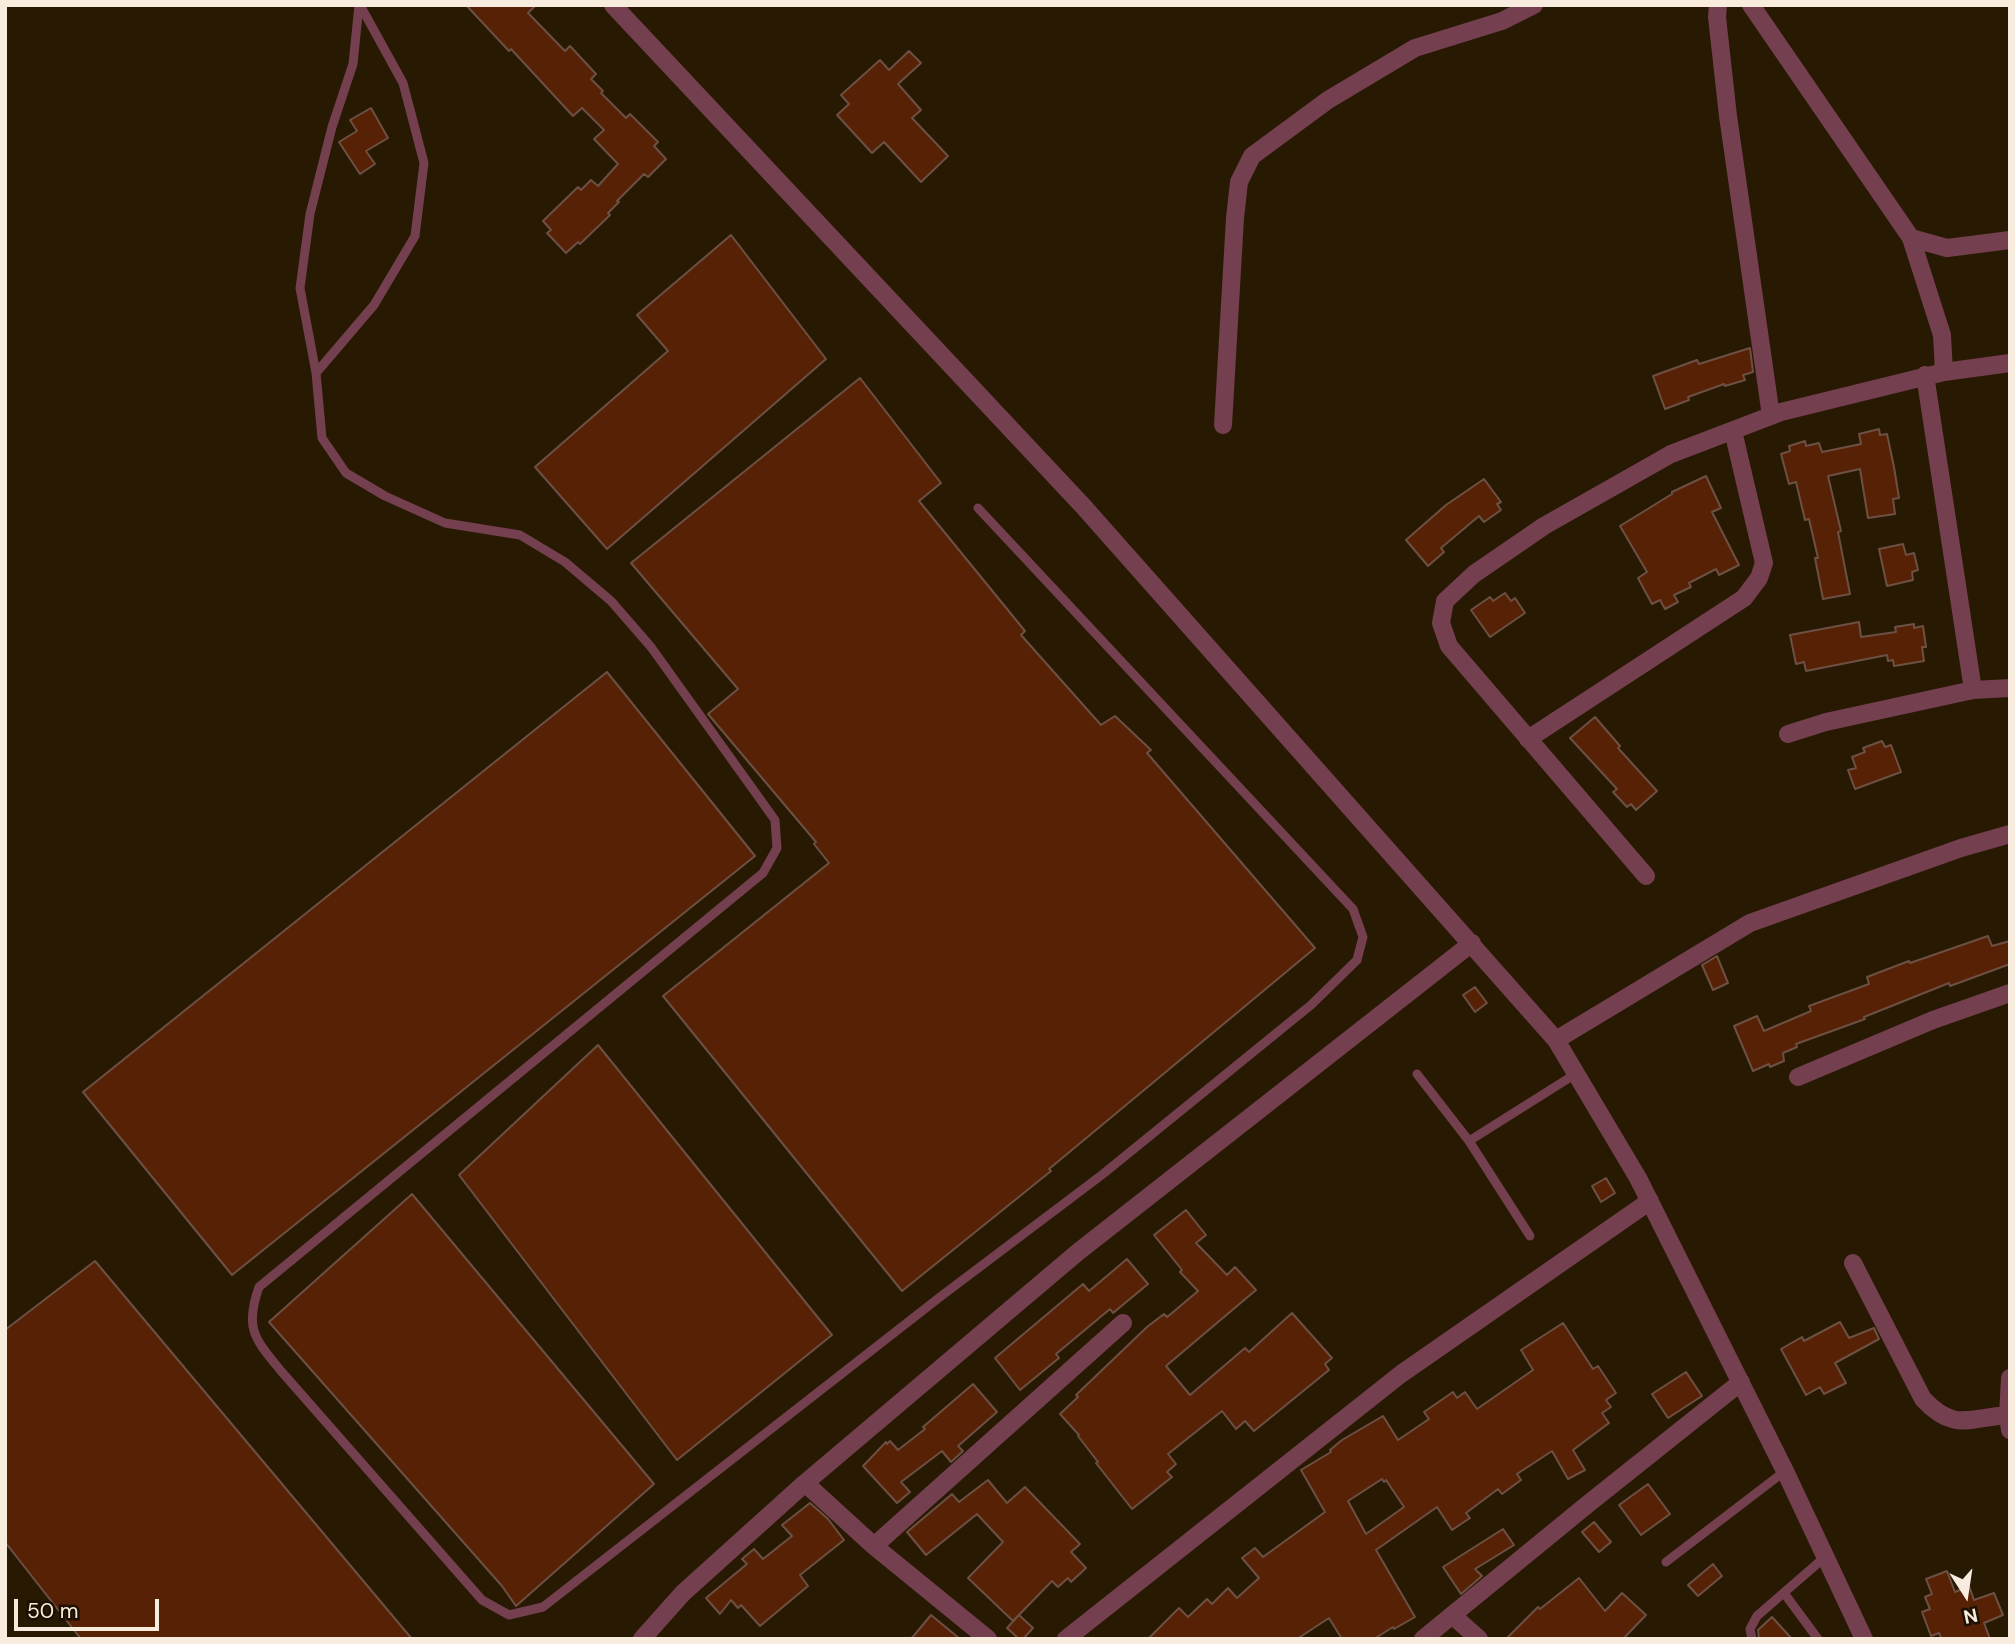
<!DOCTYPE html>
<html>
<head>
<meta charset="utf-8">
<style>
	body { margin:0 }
	#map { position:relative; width:2015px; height:1644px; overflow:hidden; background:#281902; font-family:"DM Sans",sans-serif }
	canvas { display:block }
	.frame { position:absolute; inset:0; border:7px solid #f7ecde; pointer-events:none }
	.north { position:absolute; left:1931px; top:1560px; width:70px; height:70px; -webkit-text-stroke:5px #1e1000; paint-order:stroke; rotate:168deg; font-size:19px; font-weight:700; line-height:28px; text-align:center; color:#f7ecde }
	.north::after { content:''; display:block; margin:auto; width:24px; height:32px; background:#f7ecde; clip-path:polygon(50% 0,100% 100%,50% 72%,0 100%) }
	.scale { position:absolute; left:14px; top:1599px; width:145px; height:32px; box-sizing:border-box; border:4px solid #f7ecde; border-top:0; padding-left:9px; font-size:21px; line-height:24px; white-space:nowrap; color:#f7ecde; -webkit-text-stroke:5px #1e1000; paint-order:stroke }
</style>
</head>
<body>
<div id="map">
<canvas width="2015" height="1644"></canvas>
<div class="frame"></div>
<div class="north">N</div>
<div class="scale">50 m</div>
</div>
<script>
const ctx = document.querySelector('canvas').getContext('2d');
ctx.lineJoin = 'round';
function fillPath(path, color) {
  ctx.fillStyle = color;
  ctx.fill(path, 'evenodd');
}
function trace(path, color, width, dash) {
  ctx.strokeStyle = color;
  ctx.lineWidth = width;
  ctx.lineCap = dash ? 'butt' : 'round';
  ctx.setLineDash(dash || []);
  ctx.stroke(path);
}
const building = new Path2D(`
	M466 5H536L528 13 565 51 570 46 596 74 591 79 603 91 601 93 626 118 630 114 658 142 654 146 666 159 648 177 644 174 617 201 619 202 608 213 610 215 580 244 578 242 566 253 547 233 551 230 543 221 578 187 581 190 591 180 598 186 618 164 594 139 604 130 582 108 573 116 511 49 509 51Z
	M909 51 921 63 898 84 921 110 912 118 948 156 921 182 884 142 872 153 837 115 849 104 841 95 880 60 889 70Z
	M371 108 388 138 366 151 375 164 360 174 339 142 357 131 350 120Z
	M731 235 826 359 607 549 535 467 668 351 637 315Z
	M1750 348 1753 372 1743 375 1745 380 1725 386 1724 384 1688 397 1689 400 1665 409 1653 376 1697 360 1699 364Z
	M860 378 941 483 919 501 1025 631 1021 635 1101 725 1115 716 1151 750 1147 753 1315 948 1049 1169 1051 1171 902 1291 663 996 829 863 814 844 816 842 708 714 738 689 631 563Z
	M1879 429 1880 435 1887 434 1894 467 1899 498 1893 499 1895 514 1868 518 1860 469 1828 476 1841 531 1838 532 1850 594 1823 599 1815 558H1818L1809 519 1805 520 1796 482 1789 484 1781 454 1790 451 1789 446 1805 441 1806 446 1819 443 1822 452 1861 444 1859 434Z
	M1706 476 1721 508 1712 512 1739 565 1719 575 1716 569 1689 583 1691 587 1674 595 1678 602 1665 609 1660 600 1652 604 1638 578 1647 572 1620 526 1672 494V492Z
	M1484 479 1501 502 1497 504 1501 510 1484 522 1479 516 1441 548 1444 552 1428 566 1406 540 1446 505Z
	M1903 544 1906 555 1914 553 1918 570 1912 572 1913 580 1887 586 1879 549Z
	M1505 593 1511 601 1515 598 1525 613 1490 637 1471 610 1490 597 1493 601Z
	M1859 622 1861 637 1896 632 1895 627 1914 624V628L1923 626 1926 647H1922L1924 661 1894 666 1893 660 1888 661 1887 655 1806 671 1804 662 1796 664 1790 635Z
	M607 672 755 856 232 1275 83 1092Z
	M1595 717 1620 746 1618 748 1657 791 1636 810 1631 804 1627 807 1613 792 1617 789 1570 738Z
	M1882 741 1885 747 1891 745 1901 772 1855 789 1848 770 1856 768 1852 757 1865 752 1863 748Z
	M1988 936 1992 946 2010 941V964L1950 986 1949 983 1864 1017 1865 1019 1796 1044 1797 1047 1783 1053 1784 1061 1770 1067 1769 1064 1753 1071 1734 1026 1757 1016 1764 1031 1811 1011 1809 1006 1869 984 1867 977 1909 961 1910 963Z
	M1717 956 1728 983 1713 990 1702 965Z
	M1475 987 1487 1003 1475 1012 1463 995Z
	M598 1045 832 1335 677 1460 459 1175Z
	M1606 1178 1615 1193 1601 1202 1592 1186Z
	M412 1194 654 1484 516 1606 502 1586 269 1322Z
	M1186 1210 1206 1235 1196 1243 1227 1275 1235 1267 1256 1290 1166 1366 1190 1395 1245 1348 1249 1352 1292 1313 1332 1358 1325 1364 1329 1370 1254 1431 1245 1421 1236 1429 1222 1411 1168 1454 1176 1464 1167 1472 1172 1477 1132 1509 1096 1463 1098 1462 1078 1436 1079 1435 1060 1414 1078 1397 1076 1395 1147 1327 1164 1314 1167 1317 1172 1313 1198 1291 1180 1272 1182 1270 1154 1235Z
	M1127 1259 1148 1284 1113 1313 1110 1309 1056 1354 1059 1358 1020 1390 995 1358 1083 1284 1089 1291Z
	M95 1261 412 1639H81L5 1542V1330Z
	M1840 1322 1849 1338 1874 1328 1879 1339 1835 1363 1846 1383 1824 1394 1820 1387 1806 1395 1781 1349 1802 1337 1804 1341Z
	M1563 1323 1593 1369 1598 1366 1616 1393 1606 1400 1611 1407 1602 1413 1609 1423 1573 1450 1585 1470 1568 1479 1552 1451 1517 1474 1521 1480 1502 1494 1498 1489 1466 1513 1470 1518 1452 1530 1437 1507 1376 1550 1415 1617 1394 1629 1393 1627 1374 1639H1342L1329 1618 1297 1639H1148L1179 1608 1188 1617 1207 1599 1212 1604 1228 1588 1237 1598 1259 1578 1242 1558 1255 1548 1263 1557 1325 1512 1301 1470 1331 1452 1330 1450 1342 1440 1383 1416 1398 1440 1429 1419 1424 1412 1453 1392 1457 1398 1465 1392 1477 1409 1533 1370 1521 1350ZM1382 1479 1384 1482 1386 1480 1404 1507 1366 1534 1348 1501Z
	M1686 1372 1702 1396 1668 1418 1652 1394Z
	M973 1384 997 1412 958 1446 963 1451 951 1462 942 1451 901 1482 910 1492 897 1503 863 1466 886 1442 887 1444 890 1441 898 1450 925 1429 923 1427Z
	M988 1480 1007 1503 1025 1487 1080 1544 1071 1552 1086 1568 1071 1582 1068 1578 1058 1587 1052 1581 1013 1621 968 1578 1003 1542 977 1514 926 1555 907 1532 952 1494 959 1502Z
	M1648 1484 1670 1514 1641 1535 1619 1505Z
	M810 1503 828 1519 844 1540 800 1575 808 1586 760 1626 741 1605 738 1608 731 1600 720 1614 706 1598 747 1564 742 1559 754 1549 763 1559 792 1536 782 1525Z
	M1594 1522 1611 1542 1599 1552 1582 1532Z
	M1503 1529 1514 1545 1475 1569 1482 1576 1461 1594 1443 1567Z
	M1713 1564 1722 1576 1698 1596 1688 1585Z
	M1947 1571 1955 1592 1969 1586 1974 1600 1994 1593 2003 1615 1984 1623 1990 1639H1942L1939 1633 1931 1636 1922 1612 1930 1609 1925 1597 1932 1594 1926 1579Z
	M1579 1578 1605 1611 1622 1593 1646 1615 1623 1639H1506L1538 1607 1540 1609Z
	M931 1615 960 1639H911Z
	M1019 1615 1033 1628 1023 1639H1019L1007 1628Z
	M1772 1617 1792 1639H1759L1758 1630Z`);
const service = new Path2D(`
	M359 5 353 64 332 127 310 214 300 288 316 373 322 438 346 473 385 496 445 523 520 535 565 562 611 601 651 647 775 820 777 848 763 873 259 1287C244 1329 255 1339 281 1371L482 1600 509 1615 543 1607 940 1297 1103 1174 1311 1005 1357 960 1363 937 1353 909 978 508
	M316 373 374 305 415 236 424 163 403 83 360 5
	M1417 1074 1469 1141 1530 1236
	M1469 1141 1577 1073
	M1666 1562 1785 1471
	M1784 1593 1818 1639
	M1752 1639 1750 1629 1757 1616 1825 1557`);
const minor = new Path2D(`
	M613 5 1083 506 1556 1040 1638 1178 1785 1471 1864 1639
	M1718 5 1717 17 1728 116 1771 416
	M1751 5 1911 238 1942 335 1944 372 2010 363
	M1911 238 1947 248 2010 240
	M1223 425 1235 218 1239 182 1252 156 1328 100 1415 48 1502 21 1534 5
	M1973 690 2010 688
	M1788 734 1826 722 1973 690 1925 375
	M1528 739 1744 598 1759 578 1764 563 1733 431
	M1646 876 1449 646 1441 623 1445 601 1474 574 1544 526 1671 454 1781 412 1944 372
	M1556 1040 1750 923 1961 848 2010 834
	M1798 1077 1933 1020 2010 993
	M1853 1263 1923 1399C1955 1433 1970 1417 2010 1415
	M2010 1378 2008 1415 2010 1430
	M805 1483 874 1546 988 1639
	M874 1546 1123 1323
	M1452 1615 1479 1639
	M642 1639 683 1593 805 1483 1078 1252 1472 943
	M1066 1639 1401 1374 1650 1201
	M1423 1639 1588 1504 1741 1382`);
fillPath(building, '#572105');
trace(building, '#6d5044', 2);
trace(service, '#743f4f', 9);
trace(minor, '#743f4f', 18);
</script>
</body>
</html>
